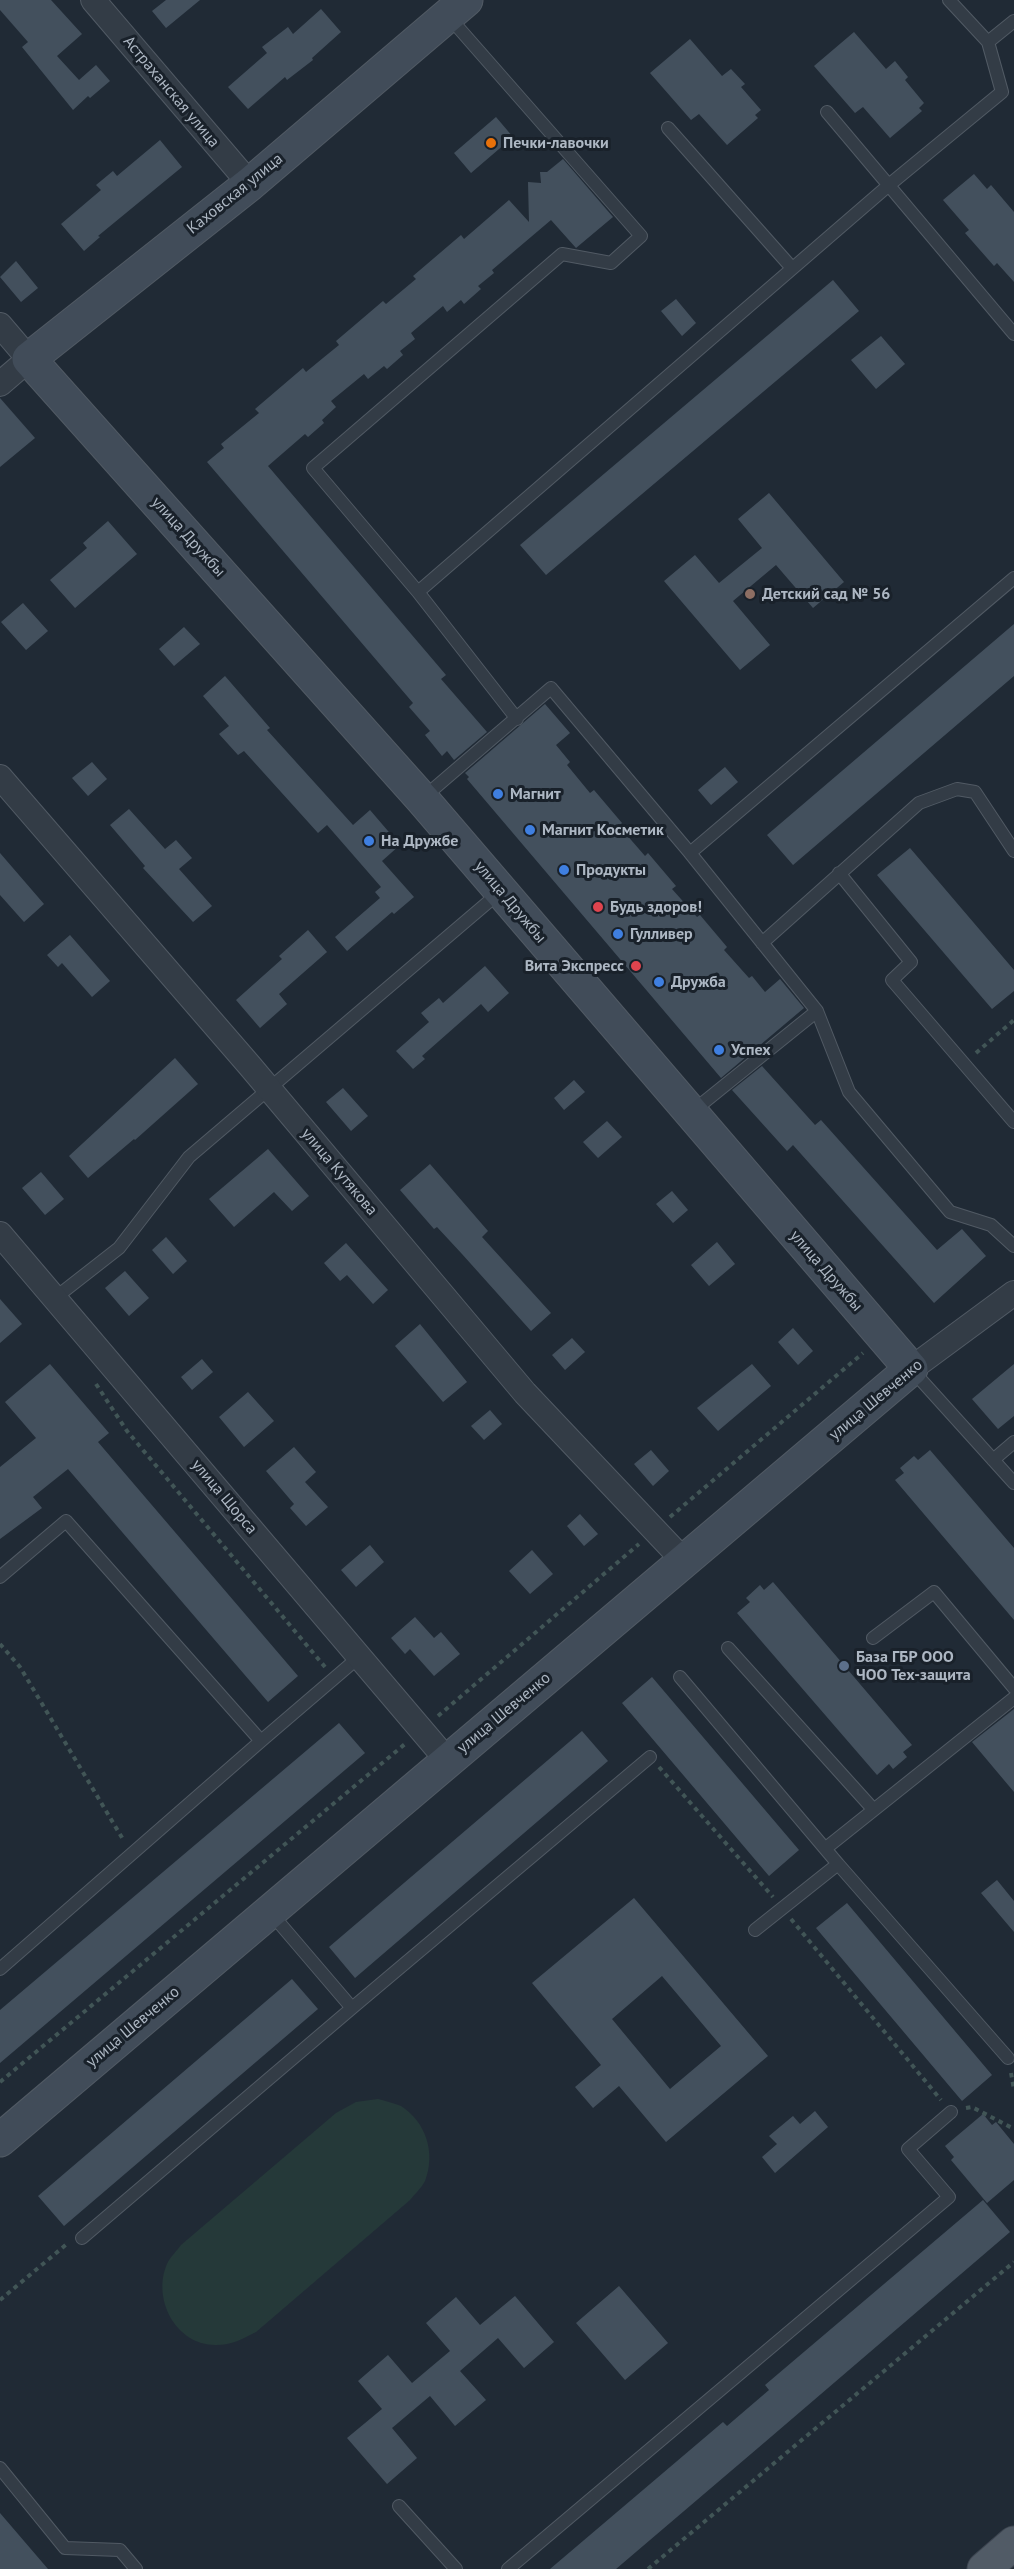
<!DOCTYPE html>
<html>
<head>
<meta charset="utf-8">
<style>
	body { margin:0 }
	canvas { display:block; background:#202a35 }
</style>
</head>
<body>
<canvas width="1014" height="2569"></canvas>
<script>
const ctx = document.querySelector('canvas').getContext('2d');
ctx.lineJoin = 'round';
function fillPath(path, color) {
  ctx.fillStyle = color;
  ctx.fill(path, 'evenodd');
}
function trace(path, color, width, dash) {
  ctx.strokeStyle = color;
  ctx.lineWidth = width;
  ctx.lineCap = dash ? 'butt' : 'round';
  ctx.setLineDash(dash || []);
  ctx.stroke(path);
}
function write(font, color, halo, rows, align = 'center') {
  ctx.font = font + ' "PT Sans",sans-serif';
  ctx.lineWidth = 6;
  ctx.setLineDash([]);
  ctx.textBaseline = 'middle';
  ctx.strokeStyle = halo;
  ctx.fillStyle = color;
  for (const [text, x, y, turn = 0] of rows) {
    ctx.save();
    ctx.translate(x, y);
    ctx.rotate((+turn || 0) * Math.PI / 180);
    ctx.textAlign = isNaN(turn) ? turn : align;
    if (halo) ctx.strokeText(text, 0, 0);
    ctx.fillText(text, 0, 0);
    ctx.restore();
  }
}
const green = new Path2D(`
	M378 2099C385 2101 394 2103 401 2106 426 2122 436 2153 425 2181 422 2187 415 2194 410 2200L256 2332C242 2339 232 2345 216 2345 175 2345 152 2298 167 2264 170 2257 177 2251 181 2245L336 2113 356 2102Z`);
const building = new Path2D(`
	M0 0H51L82 34 57 56 79 80 96 65 110 81 90 98 88 96 73 110 22 47 28 42 0 10Z
	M166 0H200L166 28 152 11Z
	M321 9 341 32 312 58 313 60 287 80 285 77 248 109 228 87 267 53 262 47 288 27 293 34Z
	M854 32 886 69 895 61 908 77 905 80 924 103 919 108 922 111 890 138 863 107 855 113 814 66Z
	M690 39 722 76 731 69 745 84 741 87 761 110 755 115 758 118 727 145 699 114 691 120 650 73Z
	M496 117 513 137 471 173 454 153Z
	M160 140 182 167 98 236 100 237 84 251 61 224 101 190 96 185 113 171 117 176Z
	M563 159 613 217 576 248 551 220 492 270 494 273 478 286 481 289 464 304 461 300 447 312 443 306 411 333 415 339 400 351 403 355 387 369 384 366 368 379 364 374 331 401 336 407 322 420 324 423 308 437 305 434 268 466 446 675 441 679 487 732 454 760 447 751 442 756 425 735 430 731 409 707 413 703 207 462 224 448 221 444 259 413 255 409 303 368 306 372 323 358 339 345 336 341 383 301 386 304 416 279 413 276 461 235 464 239 509 200 529 222 528 182 541 183 540 172H547Z
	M974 174 987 189 991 185 1014 212V282L997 263 994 266 965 233 969 230 943 200Z
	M16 261 38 288 21 302 0 277Z
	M833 280 859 311 546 575 520 545Z
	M676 299 696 323 682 336 661 311Z
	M881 336 905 364 876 389 851 360Z
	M0 398 35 438 0 467Z
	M769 493 844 582 813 608 776 565 733 601 770 645 740 670 664 581 695 555 719 583 762 548 738 519Z
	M108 521 137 554 75 608 50 580 87 548 83 543Z
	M23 603 48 631 26 650 1 622Z
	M1014 624V676L793 865 767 835Z
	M184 627 200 644 174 666 159 649Z
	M225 676 270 728 267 730 353 825 370 810 400 845 382 861 414 897 394 914 392 912 347 951 335 937 380 898 375 892 381 887 327 825 318 833 244 751 238 755 219 734 229 726 203 696Z
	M545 704 570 733 556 745 570 762 567 765 590 793 594 790 622 823 619 826 645 856 648 853 676 886 672 889 697 917 700 915 727 947 724 950 749 978 752 976 765 992 780 979 804 1008 721 1078 467 779 469 777 465 773Z
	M92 762 107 779 88 796 72 778Z
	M725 767 738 782 711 805 698 790Z
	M129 809 165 849 176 840 192 858 179 869 212 906 193 922 143 868 145 866 110 825Z
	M910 848 1014 970V991L992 1009 877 875Z
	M0 853 44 904 24 922 0 895Z
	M308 930 327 952 279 994 287 1004 260 1028 236 1000 282 959 279 956Z
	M70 935 110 981 92 997 62 963 58 967 47 955Z
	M485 966 509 993 488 1012 481 1004 422 1056 425 1059 413 1069 396 1051 429 1022 421 1013 439 998 443 1003Z
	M175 1058 198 1084 135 1140 134 1139 88 1178 69 1156Z
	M762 1066 815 1125 821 1120 937 1250 962 1229 986 1256 934 1303 793 1145 787 1151 732 1090Z
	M574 1080 585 1092 564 1110 554 1098Z
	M343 1088 368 1116 351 1131 326 1102Z
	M607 1121 622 1137 598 1158 583 1142Z
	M268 1149 309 1196 292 1211 274 1192 234 1227 209 1199Z
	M430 1164 488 1231 482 1237 551 1313 531 1331 462 1254 437 1227 434 1229 400 1190Z
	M41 1172 64 1199 45 1215 22 1188Z
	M672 1191 688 1210 673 1223 656 1204Z
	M166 1237 187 1261 173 1274 152 1250Z
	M717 1242 735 1264 709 1286 691 1265Z
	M346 1243 388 1290 373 1304 347 1275 340 1281 324 1263Z
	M125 1271 149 1298 129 1316 105 1288Z
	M0 1299 22 1324 0 1343Z
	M420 1324 467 1382 443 1402 395 1346Z
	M793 1328 813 1351 798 1365 778 1342Z
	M572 1338 585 1352 565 1370 552 1355Z
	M202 1359 213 1372 192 1390 181 1377Z
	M50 1364 109 1433 98 1442 298 1676 268 1702 68 1469 33 1497 42 1508 0 1539V1467L36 1438 5 1402Z
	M752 1364 771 1386 718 1431 697 1408Z
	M1014 1364V1416L998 1429 972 1399Z
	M248 1392 274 1421 244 1447 219 1417Z
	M490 1410 502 1424 484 1440 471 1426Z
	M294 1447 316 1472 305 1482 328 1507 306 1526 290 1508 294 1504 266 1471Z
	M651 1450 669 1471 653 1486 634 1464Z
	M930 1450 1014 1548V1620L895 1480 904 1473 900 1468 914 1456 918 1460Z
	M580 1514 598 1534 584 1546 567 1526Z
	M370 1545 384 1562 356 1587 341 1570Z
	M532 1550 553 1574 530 1594 509 1571Z
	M773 1582 912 1745 903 1752 907 1757 893 1769 889 1764 877 1775 737 1613 750 1602 746 1598 760 1585 764 1590Z
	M415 1617 434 1638 441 1632 460 1654 434 1676 410 1649 405 1654 391 1638Z
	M652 1677 799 1850 769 1876 622 1703Z
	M1014 1709V1792L972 1742Z
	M339 1723 365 1753 0 2063V2010Z
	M582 1731 608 1761 355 1978 329 1947Z
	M997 1880 1014 1901V1932L981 1893Z
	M634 1898 768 2056 666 2142 619 2086 593 2108 575 2087 601 2065 532 1983ZM662 1976 721 2046 670 2089 612 2019Z
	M847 1903 992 2075 962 2101 816 1928Z
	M292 1979 318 2009 64 2226 38 2196Z
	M815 2111 828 2127 775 2173 762 2157 777 2144 769 2136 793 2116 800 2124Z
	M983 2114 992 2125 996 2122 1014 2144V2180L987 2203 951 2160 954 2157 945 2146Z
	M983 2200 1010 2232 765 2442 616 2569H550L723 2422 727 2426 769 2390 765 2385Z
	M619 2286 668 2343 625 2380 576 2323Z
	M515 2296 554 2342 524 2368 498 2338 460 2371 486 2400 455 2426 430 2396 392 2428 417 2458 387 2484 347 2438 382 2409 358 2381 388 2355 412 2383 450 2351 426 2323 456 2297 480 2325Z
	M0 2513 48 2569H0Z`);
const path = new Path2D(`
	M976 1053 1014 1020
	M96 1384 127 1431 325 1667
	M670 1517 863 1353
	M0 1644 20 1667 124 1841
	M438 1716 639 1544
	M659 1767 773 1897
	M791 1919 941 2100
	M1011 2073 1014 2090
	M0 2082 405 1744
	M966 2108 972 2107 1014 2129
	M0 2300 68 2243
	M648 2569 1014 2262`);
const lane = new Path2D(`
	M988 42 1014 21
	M827 112 1014 334
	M668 128 792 268
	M1014 578 690 853 817 1011 849 1092 950 1212 991 1225 1014 1246
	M418 592 313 468 562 254 611 263 641 236 449 17
	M517 719 418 592 889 185 1002 92 988 42 949 0
	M423 798 551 688 690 853
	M839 873 911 962 892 980 1014 1122
	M762 943 919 803 957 789 975 792 1014 851
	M693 1111 817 1011
	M55 1298 119 1248 189 1157 500 892
	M912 1370 1014 1483
	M993 1460 1014 1442
	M0 1577 66 1521 261 1741 359 1657
	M873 1638 934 1592 1014 1688
	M728 1648 873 1809
	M680 1677 838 1864 755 1930
	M826 1848 1014 1698
	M838 1864 1008 2058
	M270 1912 352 2008 650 1757
	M0 1969 261 1741
	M82 2238 352 2008
	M0 2468 65 2548 120 2550 136 2569
	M399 2506 456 2569
	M508 2569 949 2197 908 2149 951 2112`);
const street = new Path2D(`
	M93 0 250 184
	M0 325 29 359 0 384
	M0 777 250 1066 525 1393 684 1561
	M0 1234 447 1760
	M911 1369 1014 1293`);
const secondary = new Path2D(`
	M0 2140 911 1369 422 799 29 359 250 184 466 0`);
const primary = new Path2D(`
	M984 2569 1014 2543`);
const markers = [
	[491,143,6,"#e8710a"],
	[750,594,6,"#8d6e63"],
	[498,794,6,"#3f7fe0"],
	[530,830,6,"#3f7fe0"],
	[369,841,6,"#3f7fe0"],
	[564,870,6,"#3f7fe0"],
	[598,907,6,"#e0444e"],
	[618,934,6,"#3f7fe0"],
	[636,966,6,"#e0444e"],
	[659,982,6,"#3f7fe0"],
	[719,1050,6,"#3f7fe0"],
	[844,1666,6,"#5c6f8a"]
];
const streetNames = [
	["Астраханская улица",171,92,50],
	["Каховская улица",235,194,-39],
	["улица Дружбы",188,537,48],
	["улица Дружбы",510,902,50],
	["улица Кутякова",339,1172,50],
	["улица Дружбы",826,1271,49],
	["улица Шевченко",876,1400,-40],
	["улица Щорса",224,1497,50],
	["улица Шевченко",504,1713,-40],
	["улица Шевченко",133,2027,-40]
];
const poiNames = [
	["Печки-лавочки",503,143],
	["Детский сад № 56",762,594],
	["Магнит",510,794],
	["Магнит Косметик",542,830],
	["На Дружбе",381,841],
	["Продукты",576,870],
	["Будь здоров!",610,907],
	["Гулливер",630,934],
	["Вита Экспресс",624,966,"right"],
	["Дружба",671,982],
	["Успех",731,1050],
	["База ГБР ООО",856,1657],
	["ЧОО Тех-защита",856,1675]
];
fillPath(green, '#253939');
fillPath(building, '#43505d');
trace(lane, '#515a64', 14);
trace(street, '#515a64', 26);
trace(secondary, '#515a64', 35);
trace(primary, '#3d4550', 35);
trace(path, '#415556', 4, [4.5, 4.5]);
trace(lane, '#333c46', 12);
trace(street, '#333c46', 24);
trace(secondary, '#414c59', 33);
trace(primary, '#515b66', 33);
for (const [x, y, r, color] of markers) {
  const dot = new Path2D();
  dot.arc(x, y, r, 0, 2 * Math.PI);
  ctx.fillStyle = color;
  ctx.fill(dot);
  trace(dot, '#19212a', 2);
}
write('16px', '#adb7c3', '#19212a', streetNames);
write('bold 16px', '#adb7c3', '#19212a', poiNames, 'left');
</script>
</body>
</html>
